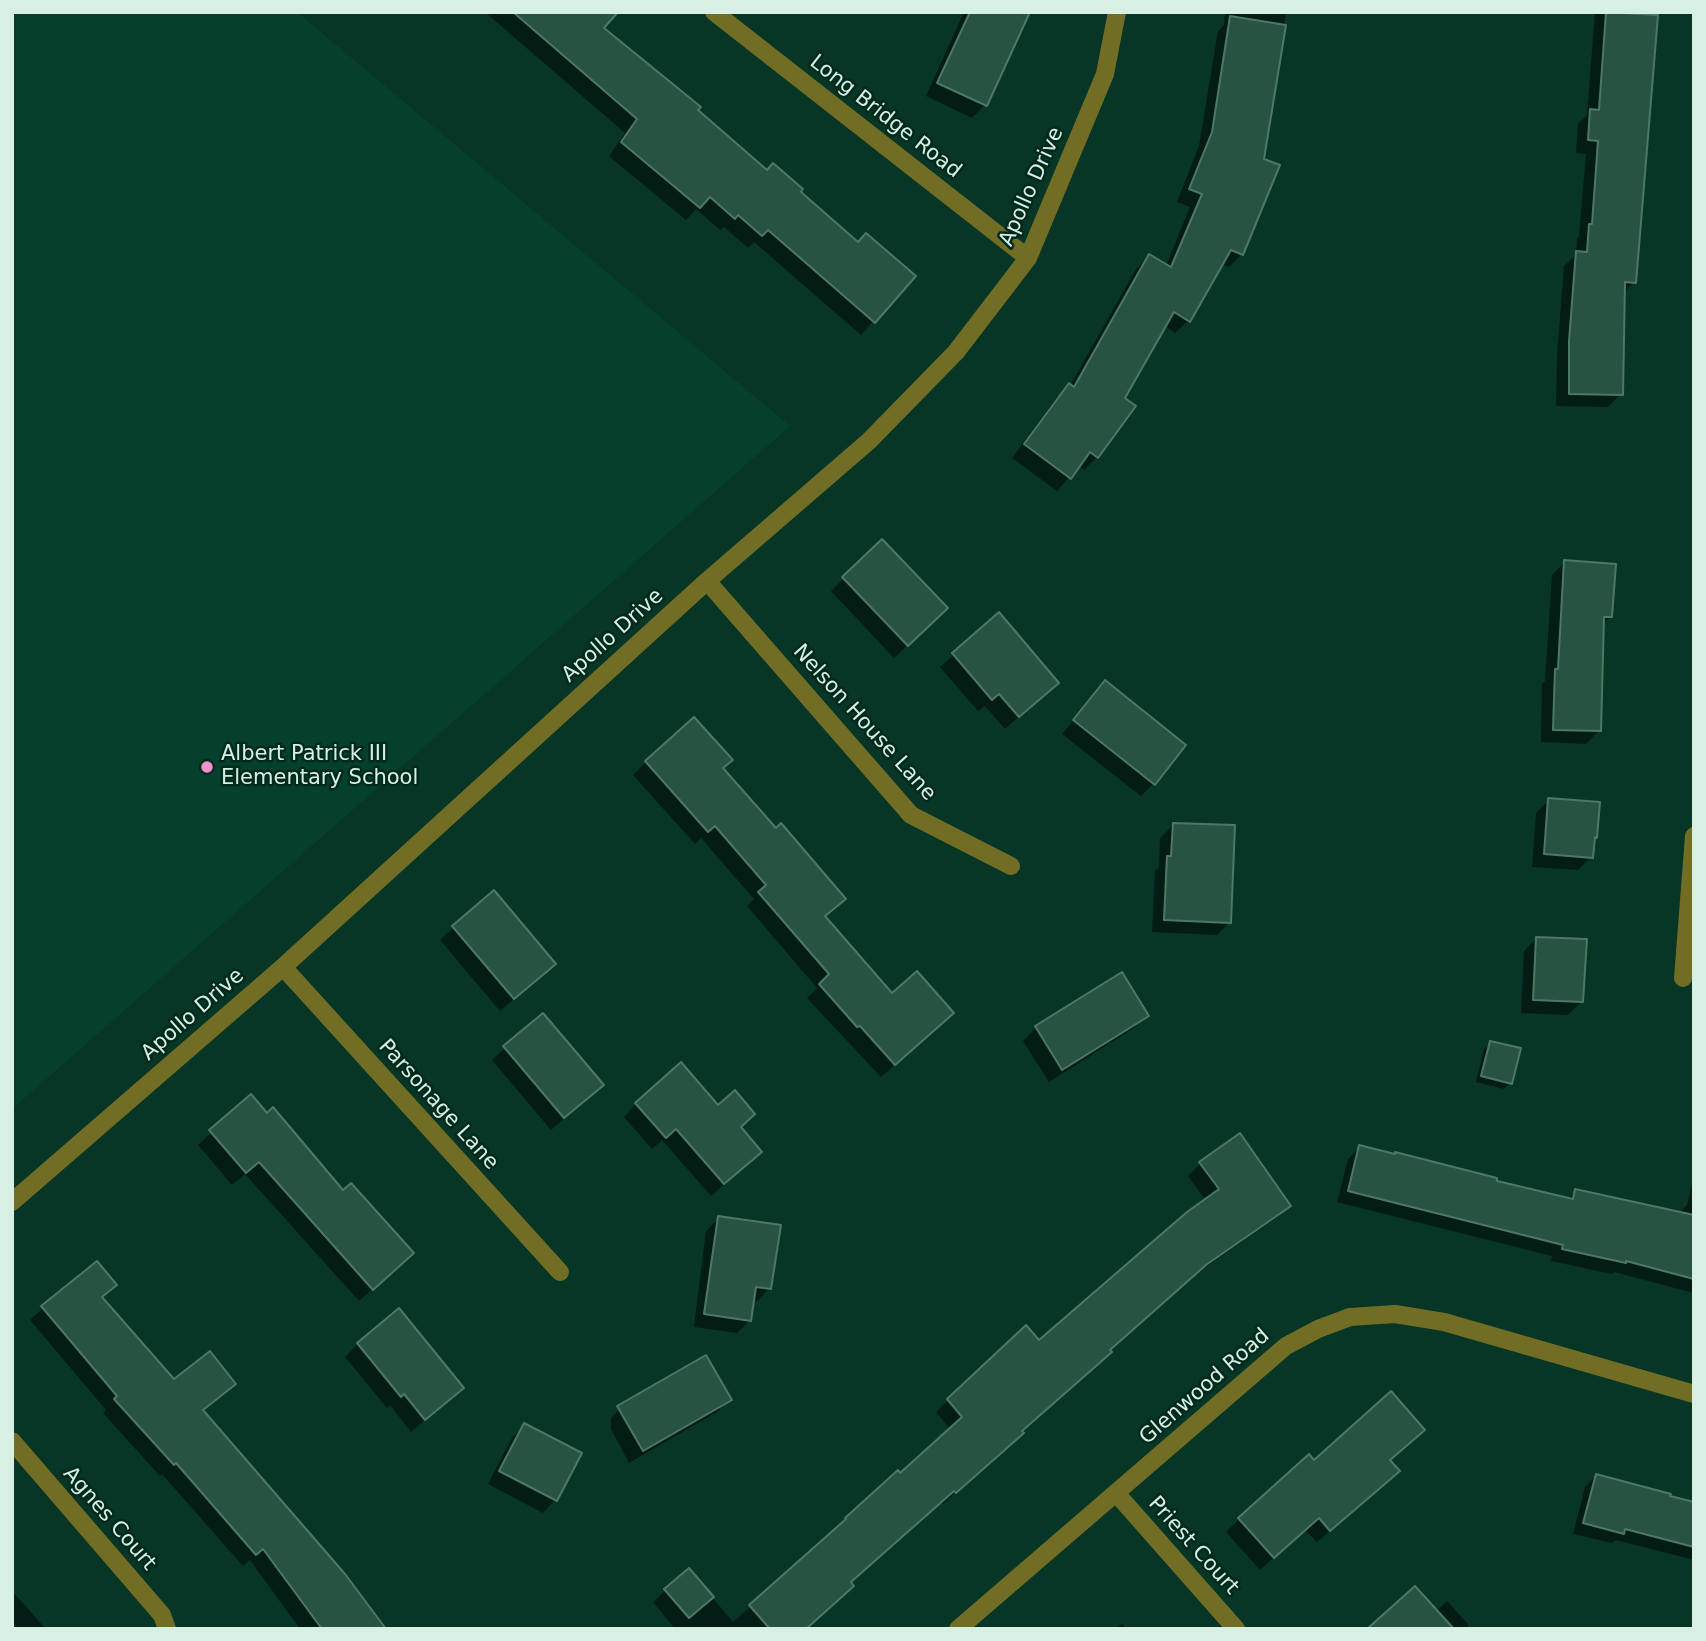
<!DOCTYPE html>
<html>
<head>
<meta charset="utf-8">
<style>
	body { margin:0 }
	#map { position:relative; width:1706px; height:1641px; overflow:hidden; background:#073526; font-family:"DejaVu Sans",sans-serif }
	canvas { display:block }
	.frame { position:absolute; inset:0; border:14px solid #d8efe4; pointer-events:none }
</style>
</head>
<body>
<div id="map">
<canvas width="1706" height="1641"></canvas>
<div class="frame"></div>
</div>
<script>
const ctx = document.querySelector('canvas').getContext('2d');
ctx.lineJoin = 'round';
function fillPath(path, color) {
  ctx.fillStyle = color;
  ctx.fill(path, 'evenodd');
}
function trace(path, color, width, dash) {
  ctx.strokeStyle = color;
  ctx.lineWidth = width;
  ctx.lineCap = dash ? 'butt' : 'round';
  ctx.setLineDash(dash || []);
  ctx.stroke(path);
}
function write(font, color, halo, rows, align = 'center') {
  ctx.font = font + ' "DejaVu Sans",sans-serif';
  ctx.lineWidth = 5;
  ctx.setLineDash([]);
  ctx.textBaseline = 'middle';
  ctx.strokeStyle = halo;
  ctx.fillStyle = color;
  for (const [text, x, y, turn = 0] of rows) {
    ctx.save();
    ctx.translate(x, y);
    ctx.rotate((+turn || 0) * Math.PI / 180);
    ctx.textAlign = isNaN(turn) ? turn : align;
    if (halo) ctx.strokeText(text, 0, 0);
    ctx.fillText(text, 0, 0);
    ctx.restore();
  }
}
const built = new Path2D(`
	M12 12H297L790 426 12 1109Z`);
const shadow = new Path2D(`
	M485 12H593L601 29 766 172 798 192 857 244 913 276 861 335 754 242 748 248 724 227 720 230 696 209 686 220 609 156 625 133Z
	M964 12H1017L985 105 972 118 926 96Z
	M1225 12H1286L1262 160 1242 254 1229 267 1221 264 1188 321 1175 333 1164 326 1123 399 1097 457 1084 470 1079 466 1057 491 1012 458 1056 398 1070 386 1136 269 1149 256 1166 266 1190 207 1177 202 1199 146 1218 31 1224 25Z
	M1595 12H1657L1634 282 1623 293 1621 394 1608 407 1556 406 1557 355 1564 266 1576 254 1577 239 1579 236 1586 154 1576 153 1578 124 1587 115Z
	M882 541 933 621 894 658 831 591Z
	M1565 562 1611 617 1602 625 1599 731 1586 744 1541 742 1542 684 1545 681 1552 575Z
	M999 615 1044 695 1005 729 985 706 978 711 940 667Z
	M1105 683 1154 783 1141 796 1062 734Z
	M646 762 722 769 775 831 844 898 824 918 892 995 939 1026 881 1077 807 998 817 988 747 906 754 899 701 838 695 844 633 775Z
	M1549 800 1596 837 1593 840 1591 857 1578 870 1532 867 1536 813Z
	M1173 825 1230 922 1217 935 1152 932 1155 871 1159 867 1160 838Z
	M493 892 541 976 500 1011 440 940Z
	M1537 938 1581 1002 1568 1015 1521 1013 1524 951Z
	M1121 974 1147 1015 1134 1028 1049 1082 1023 1041 1036 1028Z
	M1490 1043 1510 1083 1504 1089 1476 1082 1484 1049Z
	M505 1048 588 1098 551 1130 492 1060Z
	M251 1097 399 1266 359 1301 245 1174 232 1185 198 1145Z
	M636 1104 718 1107 740 1128 747 1164 711 1196 662 1140 652 1149 624 1117Z
	M1360 1147 1567 1200 1576 1191 1679 1213 1687 1205 1694 1175V1293L1614 1272 1612 1274 1551 1261 1552 1256 1337 1202 1348 1159Z
	M1201 1163 1289 1206 1276 1218 1192 1277 943 1504 941 1502 849 1583 805 1629H675L653 1602 666 1590 689 1570 733 1622 951 1430 936 1412 1026 1328 1039 1343 1206 1201 1188 1176Z
	M719 1218 770 1288 757 1301H752L750 1320 737 1333 694 1327 706 1231Z
	M115 1285 101 1299 173 1382 234 1384 202 1411 374 1629H300L250 1560 243 1566 162 1474 160 1476 103 1413 106 1410 30 1320 43 1308Z
	M358 1344 462 1388 411 1432 390 1405 387 1408 345 1357Z
	M730 1399 717 1412 629 1463 611 1429V1418L624 1405Z
	M525 1425 555 1500 543 1513 488 1484 512 1438Z
	M1389 1461 1385 1484 1317 1542 1305 1530 1260 1570 1226 1532 1239 1519 1314 1462Z
	M1596 1476 1694 1504V1560L1616 1540 1612 1543 1573 1534 1585 1487Z
	M12 1591 46 1629H12Z
	M1447 1601 1469 1625 1464 1629H1370L1436 1611Z
	M1122 1623 1127 1629H1116Z`);
const building = new Path2D(`
	M513 12H618L604 28 701 107 698 110 767 170 773 163 803 189 801 192 858 242 866 233 916 276 875 323 768 230 762 236 738 215 735 219 710 197 700 208 621 142 637 119Z
	M970 12H1030L987 106 937 83Z
	M1606 12 1658 15 1636 283 1625 282 1623 395 1569 394V341L1576 251 1587 252 1589 224H1592L1598 141 1588 140 1590 109 1599 110Z
	M1230 16 1286 25 1264 159 1280 165 1243 255 1231 250 1190 322 1174 312 1125 398 1136 406 1098 458 1090 452 1071 479 1024 444 1069 383 1074 387 1149 254 1171 267 1202 194 1189 189 1212 132Z
	M882 539 948 608 908 646 842 577Z
	M1564 560 1616 564 1612 617H1604L1601 731 1553 730 1555 669H1558Z
	M999 612 1059 683 1019 717 999 694 992 700 952 653Z
	M1105 680 1186 745 1155 785 1073 720Z
	M694 717 733 760 723 768 776 828 781 823 846 899 825 916 892 993 917 971 954 1013 895 1065 860 1026 857 1027 819 984 829 974 758 892 766 885 715 826 708 832 645 761Z
	M1548 798 1600 802 1597 838 1595 837 1593 858 1544 854Z
	M1173 823 1235 825 1231 923 1164 920 1167 856H1171Z
	M494 890 556 964 514 999 452 926Z
	M1536 937 1587 939 1583 1002 1533 1000Z
	M1122 972 1149 1016 1062 1070 1035 1026Z
	M543 1013 604 1085 564 1118 503 1046Z
	M1490 1041 1521 1048 1512 1084 1481 1076Z
	M681 1062 718 1105 735 1090 755 1114 741 1127 762 1152 724 1184 676 1129 666 1138 635 1103Z
	M251 1094 267 1113 273 1107 343 1190 351 1183 414 1253 373 1290 259 1162 246 1173 209 1130Z
	M1240 1133 1291 1206 1206 1265 1110 1350 1112 1352 1022 1431 1024 1433 956 1493 954 1491 851 1582 854 1586 806 1629H770L749 1605 846 1519 845 1518 898 1470 900 1473 962 1417 947 1399 1026 1325 1039 1340 1187 1212 1219 1189 1199 1162Z
	M1359 1145 1395 1154V1152L1497 1178V1181L1573 1199 1575 1189 1694 1215V1279L1626 1261V1263L1562 1249 1563 1245 1348 1191Z
	M718 1216 781 1225 771 1289 756 1287 751 1321 704 1314Z
	M97 1261 117 1285 102 1297 174 1379 210 1351 236 1384 203 1410 345 1574 386 1629H322L263 1549 256 1555 176 1463 174 1465 114 1399 117 1396 41 1306Z
	M399 1308 464 1388 425 1420 404 1394 401 1397 357 1343Z
	M706 1355 732 1400 643 1451 617 1406Z
	M1391 1391 1425 1430 1390 1460 1400 1471 1330 1531 1319 1518 1274 1558 1238 1518 1309 1454 1314 1460Z
	M524 1423 582 1453 557 1501 499 1471Z
	M1596 1474 1671 1494 1670 1496 1694 1502V1547L1625 1529 1624 1534 1583 1523Z
	M689 1568 714 1597 689 1618 664 1589Z
	M1415 1586 1454 1629H1367Z`);
const street = new Path2D(`
	M714 12 1028 258
	M707 581 911 815 1011 866
	M283 967 560 1272
	M1683 978 1694 836
	M12 1202 283 967 707 581 869 441 956 352 1028 258 1105 74 1117 12
	M12 1441 162 1615 167 1629
	M1116 1493 1236 1629
	M958 1629 1286 1346 1318 1329 1350 1317 1395 1314 1444 1322 1694 1394`);
const markers = [
	[207,767,7,"#f890cb"]
];
const streetNames = [
	["Long Bridge Road",885,117,38],
	["Apollo Drive",1032,187,-66],
	["Apollo Drive",613,636,-42],
	["Nelson House Lane",864,723,48],
	["Apollo Drive",193,1015,-41],
	["Parsonage Lane",438,1105,48],
	["Glenwood Road",1205,1387,-41],
	["Agnes Court",109,1519,49],
	["Priest Court",1193,1546,48]
];
const poiNames = [
	["Albert Patrick III",221,755],
	["Elementary School",221,779]
];
fillPath(built, '#05402d');
fillPath(shadow, '#0007');
fillPath(building, '#285241');
trace(building, '#4e7866', 2);
trace(street, '#726d24', 18);
for (const [x, y, r, color] of markers) {
  const dot = new Path2D();
  dot.arc(x, y, r, 0, 2 * Math.PI);
  ctx.fillStyle = color;
  ctx.fill(dot);
  trace(dot, '#002b1c', 2.5);
}
write('21px', '#d8efe4', '#002b1c', streetNames);
write('21px', '#d8efe4', '#002b1c', poiNames, 'left');
</script>
</body>
</html>
